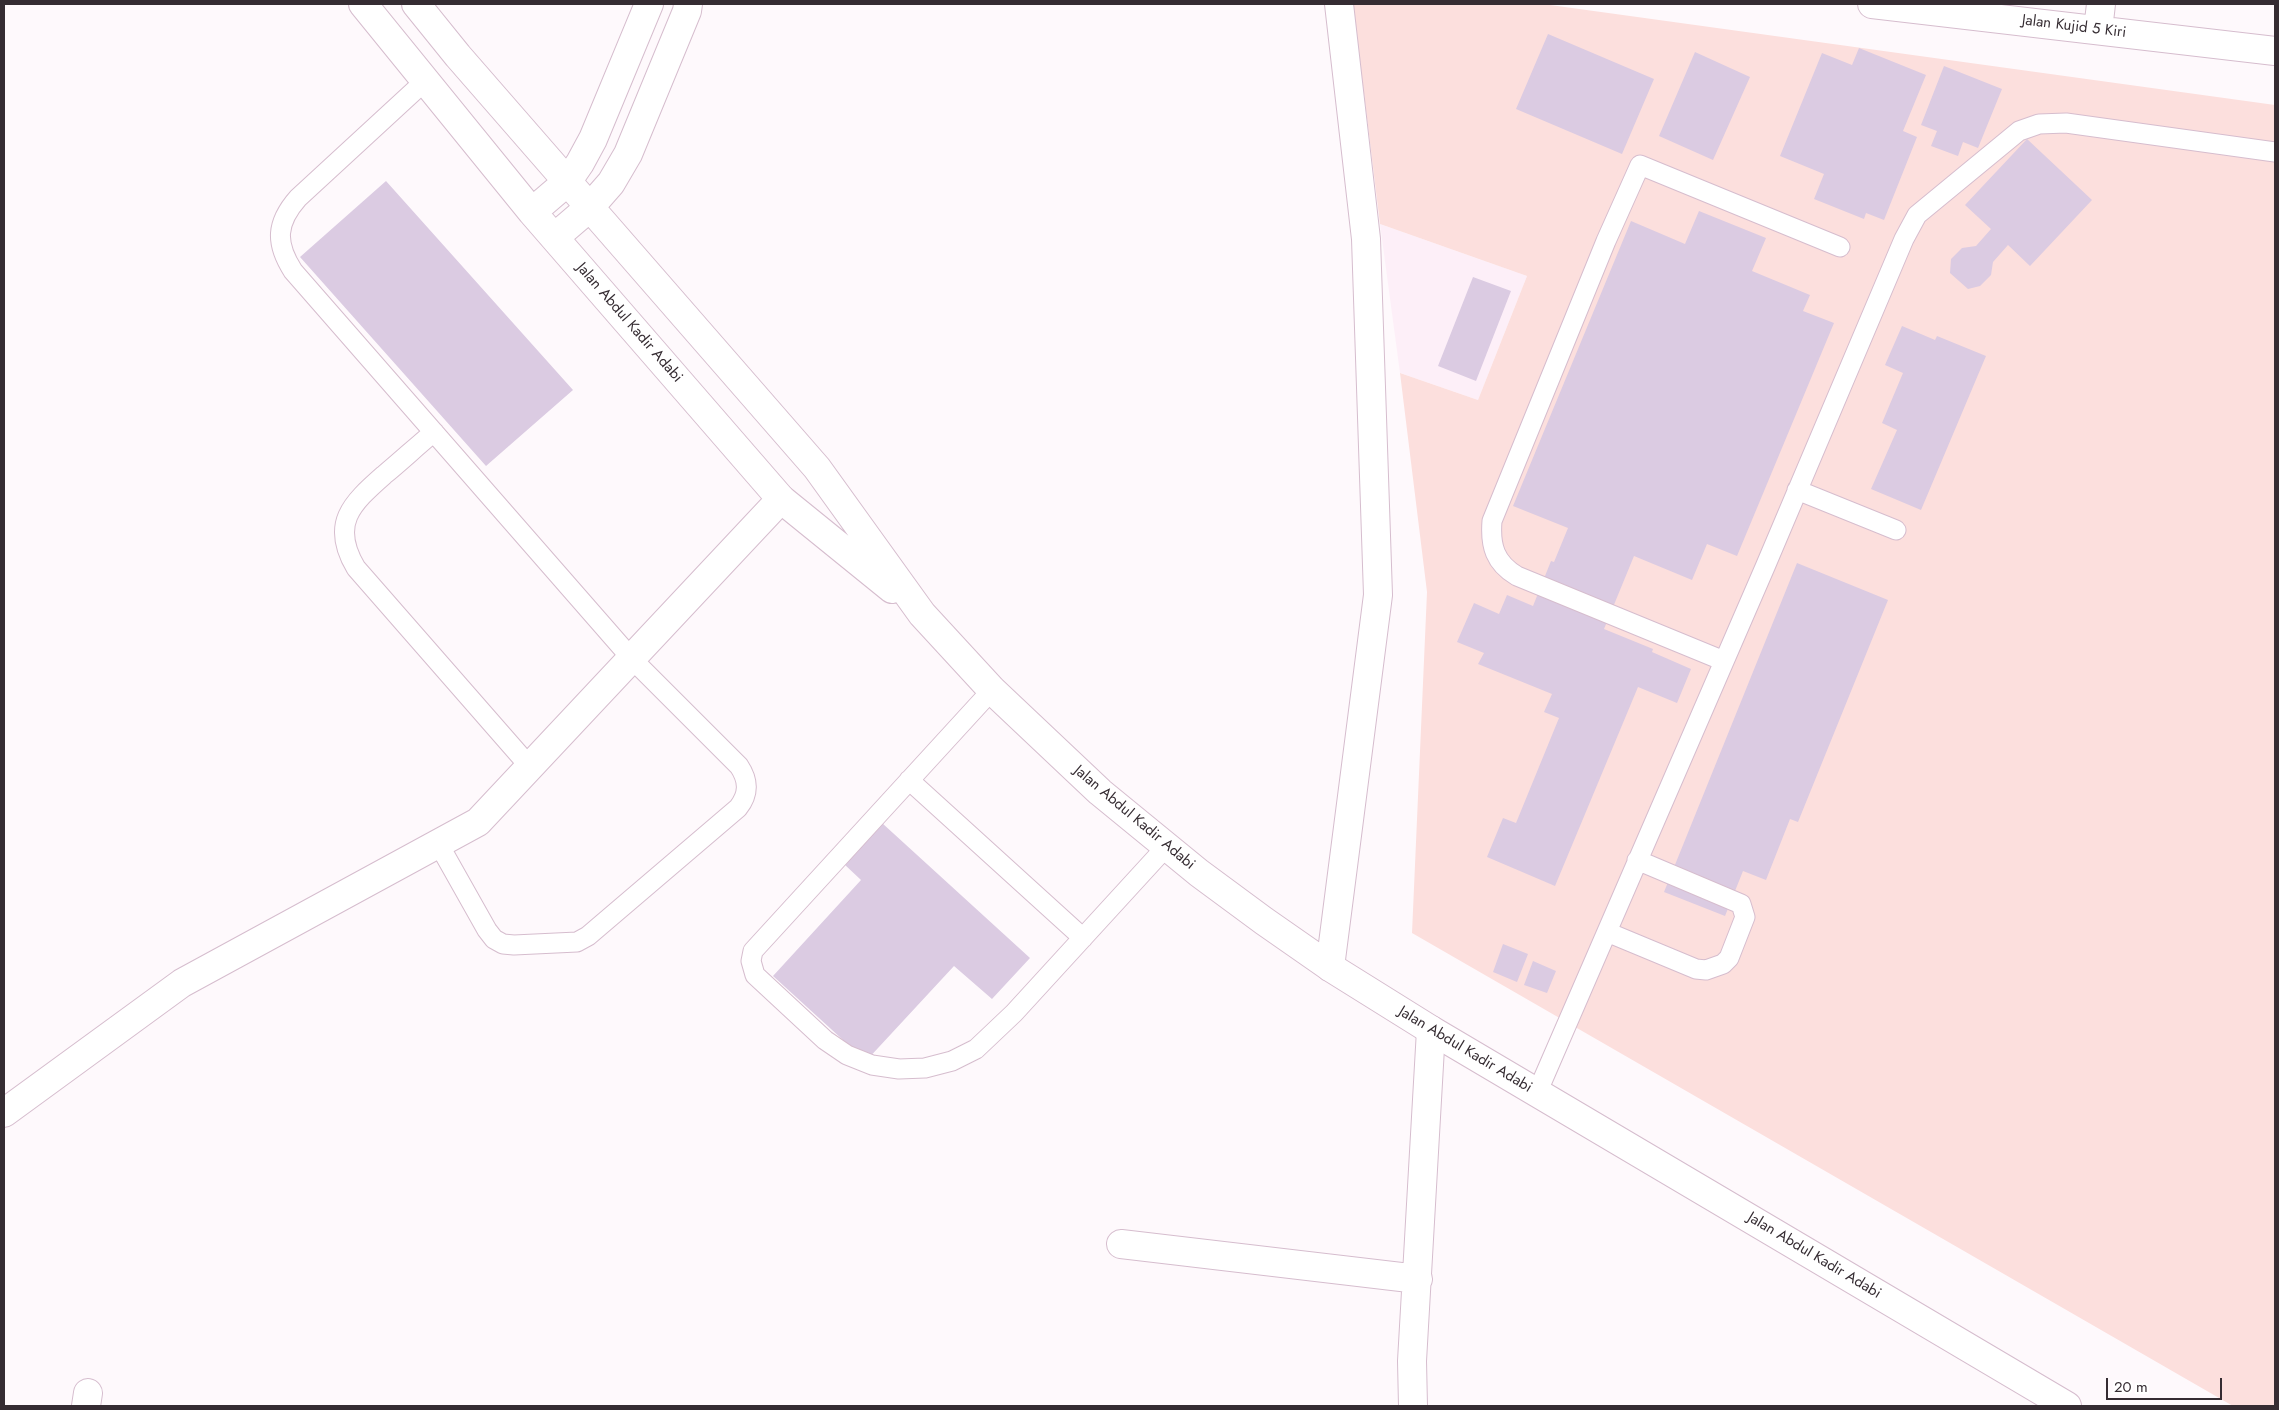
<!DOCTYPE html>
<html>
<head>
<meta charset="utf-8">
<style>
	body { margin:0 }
	#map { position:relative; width:2279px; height:1410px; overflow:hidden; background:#fef9fc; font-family:Jost,sans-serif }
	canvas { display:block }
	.frame { position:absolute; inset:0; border:5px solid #352c32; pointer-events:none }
	.scale { position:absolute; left:2106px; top:1378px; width:116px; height:22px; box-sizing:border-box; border:2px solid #352c32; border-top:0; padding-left:6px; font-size:15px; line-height:18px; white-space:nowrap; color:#352c32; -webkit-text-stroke:4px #fff; paint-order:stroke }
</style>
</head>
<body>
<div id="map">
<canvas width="2279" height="1410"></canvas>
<div class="frame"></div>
<div class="scale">20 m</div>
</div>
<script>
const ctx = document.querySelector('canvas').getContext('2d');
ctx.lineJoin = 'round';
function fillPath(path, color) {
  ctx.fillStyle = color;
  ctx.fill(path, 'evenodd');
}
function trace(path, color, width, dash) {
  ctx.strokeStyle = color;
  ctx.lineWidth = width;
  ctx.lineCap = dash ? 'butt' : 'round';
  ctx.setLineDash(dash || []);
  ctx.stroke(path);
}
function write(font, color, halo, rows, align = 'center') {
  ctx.font = font + ' Jost,sans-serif';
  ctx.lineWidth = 4;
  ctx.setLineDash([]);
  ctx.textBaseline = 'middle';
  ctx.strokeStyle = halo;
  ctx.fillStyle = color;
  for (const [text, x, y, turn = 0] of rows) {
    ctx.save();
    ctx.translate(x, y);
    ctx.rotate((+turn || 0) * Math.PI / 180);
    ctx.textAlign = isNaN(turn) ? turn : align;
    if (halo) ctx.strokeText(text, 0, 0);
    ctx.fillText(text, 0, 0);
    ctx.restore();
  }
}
const built = new Path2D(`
	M1380 224 1527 276 1478 400 1400 373Z`);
const green = new Path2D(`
	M1353 4H1543L2275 105V1406H2233L1412 933 1427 592 1400 373 1478 400 1527 276 1380 224Z`);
const building = new Path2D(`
	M1548 34 1654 79 1622 154 1516 109Z
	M1859 48 1926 75 1903 131 1917 137 1884 220 1866 213 1864 219 1814 199 1824 174 1780 156 1822 53 1852 65Z
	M1695 52 1750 77 1713 160 1659 136Z
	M1944 66 2002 89 1978 148 1963 142 1958 156 1931 146 1937 131 1921 125Z
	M2027 139 2092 200 2030 266 2008 245 1993 262 1991 275 1980 286 1968 289 1950 273 1951 259 1962 248 1976 246 1991 229 1965 205Z
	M386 181 573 390 486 466 300 257Z
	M1699 211 1766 238 1752 271 1810 295 1803 311 1834 323 1737 556 1707 544 1692 580 1634 556 1604 629 1653 649 1652 652 1691 669 1677 703 1638 687 1555 886 1487 857 1503 818 1516 823 1559 718 1544 712 1552 694 1478 664 1484 653 1457 642 1474 603 1499 614 1507 595 1533 606 1551 561 1554 562 1568 528 1513 506 1631 221 1685 244Z
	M1473 277 1511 291 1476 381 1438 366Z
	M1902 326 1935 340 1937 336 1986 356 1921 510 1871 489 1897 430 1882 423 1903 373 1885 365Z
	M1797 563 1888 600 1798 822 1790 819 1766 880 1743 871 1725 916 1664 892Z
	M882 823 1030 958 992 999 954 966 866 1061 773 976 861 880 844 864Z
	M1503 944 1528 954 1517 982 1493 972Z
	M1533 961 1556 971 1547 993 1524 985Z`);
const lane = new Path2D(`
	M425 81 298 198C276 223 275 243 293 271L632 659 739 766C749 781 749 794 738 808L588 936 577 942 514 945 503 944 494 939 487 930 438 843
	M434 432C417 446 401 461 384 475 351 504 330 524 356 568L530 767
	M1797 490 1896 530
	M1724 661 1517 576C1495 563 1490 546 1492 521L1606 241 1640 165 1840 247
	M992 690 753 951 751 961 755 975 825 1040 847 1055 872 1065 899 1069 925 1068 952 1061 976 1049 1014 1013 1166 847
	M909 780 1083 938
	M1607 932 1696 969 1706 970 1723 964 1729 958 1745 917 1741 904 1637 860
	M1537 1093 1765 567 1904 239 1917 215 2019 131 2039 124 2066 123 2275 152`);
const street = new Path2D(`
	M1872 4 2275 51
	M2098 30 2101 4
	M1330 967 1378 595 1366 239 1339 4
	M4 1113 182 983 478 822 781 499
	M1121 1244 1418 1279
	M86 1406 88 1393
	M1413 1406 1412 1361 1431 1030`);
const secondary = new Path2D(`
	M363 4 532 212 781 499 892 589
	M416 4 458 56 817 468 922 614 992 690 1100 792 1199 873 1264 921 1330 967 1431 1030 2067 1406
	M532 212 567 182 580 163 593 139 649 4
	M555 237 590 207 611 183 628 154 687 11 688 4`);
const streetNames = [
	["Jalan Kujid 5 Kiri",2074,27,7],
	["Jalan Abdul Kadir Adabi",629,323,49],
	["Jalan Abdul Kadir Adabi",1134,818,40],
	["Jalan Abdul Kadir Adabi",1465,1050,31],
	["Jalan Abdul Kadir Adabi",1814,1256,31]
];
fillPath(built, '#fdeff8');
fillPath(green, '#fcdfdd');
fillPath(building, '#dbcbe2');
trace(lane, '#d6bdce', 21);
trace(street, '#d6bdce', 30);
trace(secondary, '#d6bdce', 30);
trace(lane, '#fff', 19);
trace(street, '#fff', 28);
trace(secondary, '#fff', 28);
write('15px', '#352c32', '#fff', streetNames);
</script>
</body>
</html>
